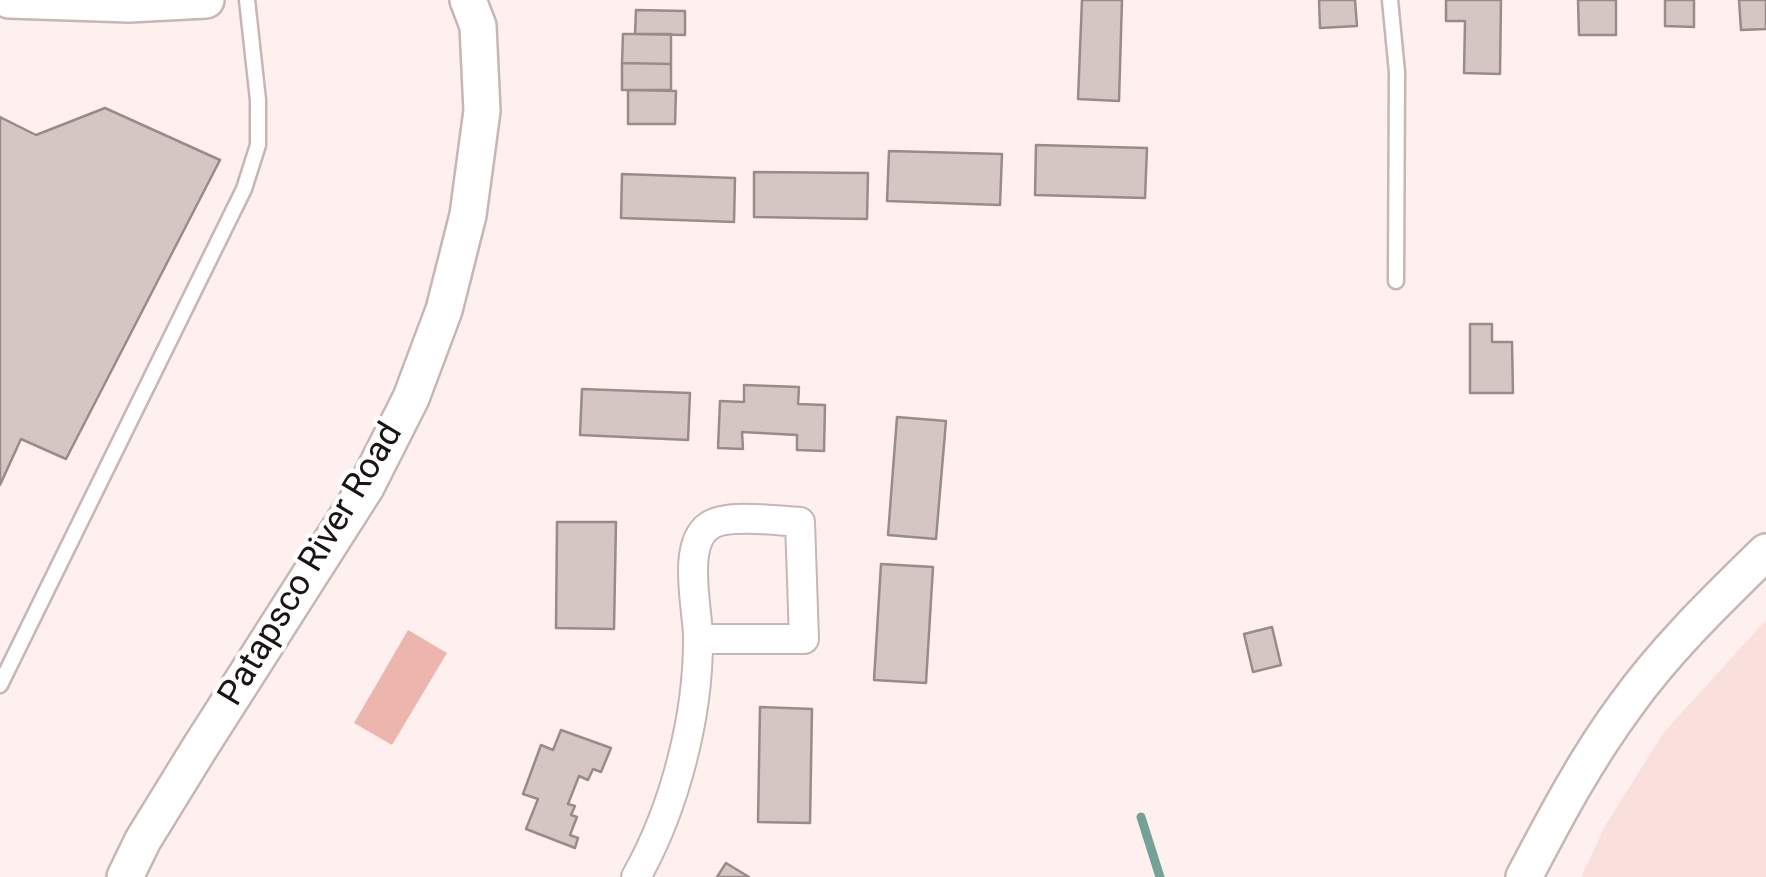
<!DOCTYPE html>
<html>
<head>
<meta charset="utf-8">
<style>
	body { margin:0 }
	canvas { display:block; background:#fdf0ee }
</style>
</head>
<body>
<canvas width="1766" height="877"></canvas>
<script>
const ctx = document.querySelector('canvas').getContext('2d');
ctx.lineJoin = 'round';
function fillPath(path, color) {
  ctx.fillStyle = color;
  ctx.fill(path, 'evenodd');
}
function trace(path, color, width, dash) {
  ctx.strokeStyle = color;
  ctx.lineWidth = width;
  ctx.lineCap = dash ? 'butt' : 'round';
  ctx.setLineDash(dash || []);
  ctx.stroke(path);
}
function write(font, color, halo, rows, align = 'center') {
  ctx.font = font + ' Roboto,sans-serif';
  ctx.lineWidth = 9;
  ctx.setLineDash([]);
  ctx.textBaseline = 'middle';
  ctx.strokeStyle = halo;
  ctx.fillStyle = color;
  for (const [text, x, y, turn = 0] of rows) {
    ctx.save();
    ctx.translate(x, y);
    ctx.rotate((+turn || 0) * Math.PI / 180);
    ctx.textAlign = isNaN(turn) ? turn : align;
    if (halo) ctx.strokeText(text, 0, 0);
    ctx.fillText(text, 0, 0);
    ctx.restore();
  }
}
const built = new Path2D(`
	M1766 620V877H1581L1605 826 1664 732Z`);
const green = new Path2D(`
	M408 630 447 653 392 745 354 723Z`);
const stream = new Path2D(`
	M1141 817 1160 877`);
const building = new Path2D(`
	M1082 0H1122L1119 101 1078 99Z
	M1319 0H1355L1357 26 1320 28Z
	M1446 0H1501L1500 74 1464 73 1465 21H1446Z
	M1578 0H1616V35H1579Z
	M1665 0H1694V27L1665 26Z
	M1739 0H1766V29L1741 30Z
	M636 10 685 11V35L635 34Z
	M623 34H671V64L622 63Z
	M622 63 671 64V90H622Z
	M628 90 676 91 675 124H628Z
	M105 108 220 160 66 459 21 439 0 485V117L36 135Z
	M1036 145 1147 148 1145 198 1035 195Z
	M889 151 1002 154 1000 205 887 201Z
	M754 172 868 173 867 219 754 217Z
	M622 174 735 178 734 222 621 218Z
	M1470 324H1492V342H1512L1513 393H1470Z
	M744 385 799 387 798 404 825 405 824 451 797 450V435L742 432 743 449 718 448 720 401 744 402Z
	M582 389 690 393 688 440 580 435Z
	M897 417 946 421 936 539 888 535Z
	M557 522H616L614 629 556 628Z
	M881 564 933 567 926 683 874 680Z
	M1272 627 1281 665 1253 672 1244 634Z
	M760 707 812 709 810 823 758 822Z
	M561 730 611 748 601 772 593 769 588 780 579 776 568 804 575 806 571 815 577 817 570 835 578 838 575 848 526 829 538 799 523 794 541 745 553 750Z
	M726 863 749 877H717Z`);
const service = new Path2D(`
	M1390 0 1397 72 1396 281
	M0 685 244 189 258 145V100L247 0`);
const minor = new Path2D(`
	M636 877C675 808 699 715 698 635 697 607 682 544 709 526 727 513 778 521 800 522L804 639H698`);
const tertiary = new Path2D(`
	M9 0 129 4 206 0
	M125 877 143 840 199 749 366 487 411 398 444 310 468 215 482 111 478 26 468 0
	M1524 877C1555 818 1586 759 1626 705 1666 649 1717 600 1766 552`);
const streetNames = [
	["Patapsco River Road",312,565,-59]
];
fillPath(built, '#f9e0dc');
fillPath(green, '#ecb6ae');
trace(stream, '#74a298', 9);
fillPath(building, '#d5c5c3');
trace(building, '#9a8b88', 2.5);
trace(service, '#c6b6b4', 19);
trace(minor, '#c6b6b4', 32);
trace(tertiary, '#c6b6b4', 40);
trace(service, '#fff', 14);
trace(minor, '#fff', 28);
trace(tertiary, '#fff', 35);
write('35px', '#1a1514', '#fff', streetNames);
</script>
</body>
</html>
